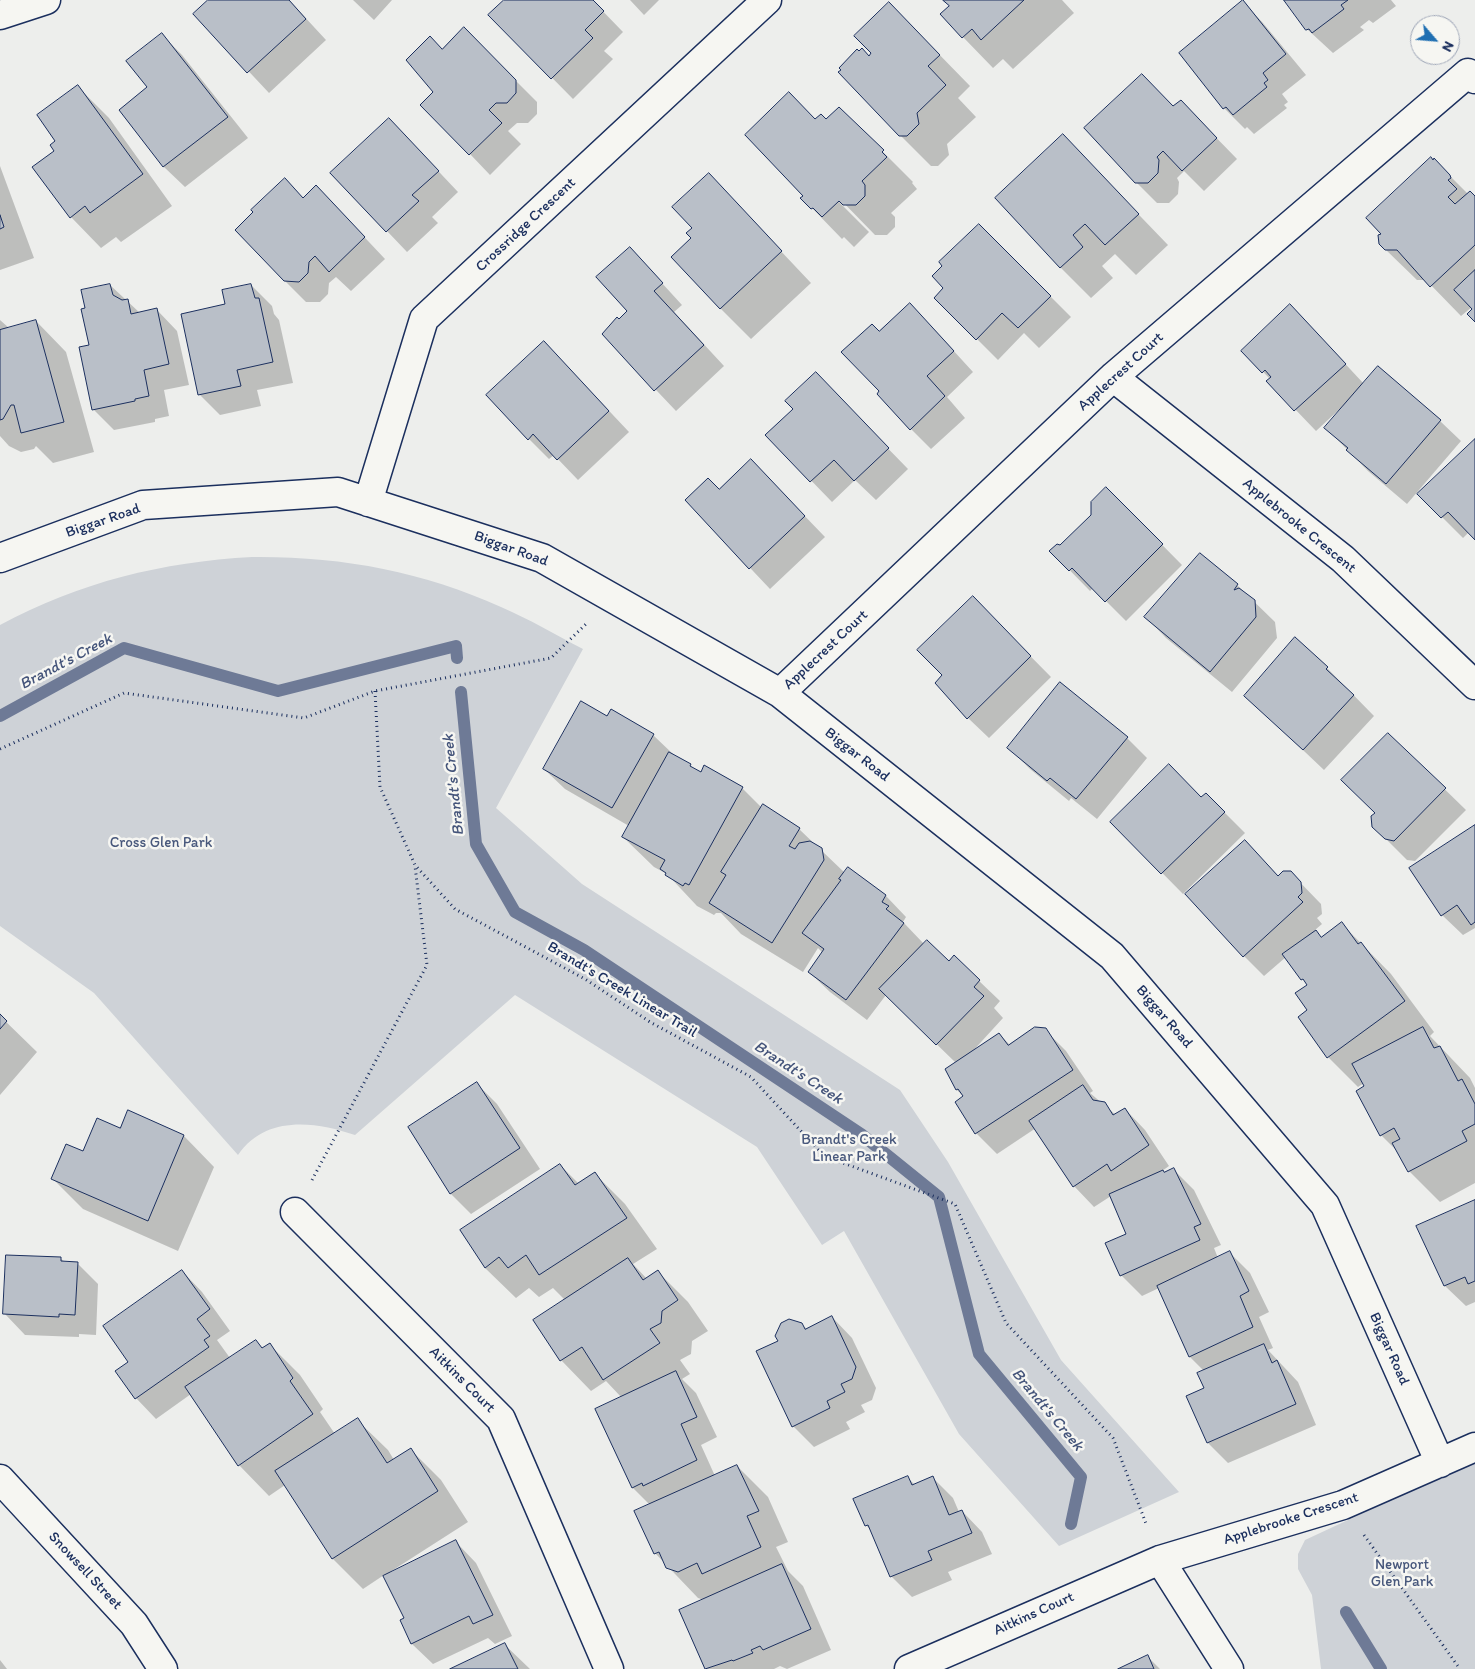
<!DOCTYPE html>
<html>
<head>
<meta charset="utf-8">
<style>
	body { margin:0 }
	#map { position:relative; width:1475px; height:1669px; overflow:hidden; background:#edeeec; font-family:Itim,sans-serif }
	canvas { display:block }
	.north { position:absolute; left:1410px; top:15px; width:50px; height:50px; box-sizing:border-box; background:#f6f6f2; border:1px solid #9ea6b7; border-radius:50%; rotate:117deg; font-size:14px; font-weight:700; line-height:20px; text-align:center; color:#1b2f5e }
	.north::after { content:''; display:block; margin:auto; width:18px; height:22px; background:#1f6fb2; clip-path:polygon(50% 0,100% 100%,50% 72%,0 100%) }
</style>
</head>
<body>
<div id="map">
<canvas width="1475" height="1669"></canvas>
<div class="north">N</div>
</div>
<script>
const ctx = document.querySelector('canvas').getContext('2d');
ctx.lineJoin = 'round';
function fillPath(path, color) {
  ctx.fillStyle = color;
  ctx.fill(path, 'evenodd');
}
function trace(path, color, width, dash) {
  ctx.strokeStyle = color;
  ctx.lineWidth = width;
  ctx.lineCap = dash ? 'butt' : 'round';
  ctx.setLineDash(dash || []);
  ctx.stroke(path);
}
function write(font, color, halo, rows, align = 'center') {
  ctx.font = font + ' Itim,sans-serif';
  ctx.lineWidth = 5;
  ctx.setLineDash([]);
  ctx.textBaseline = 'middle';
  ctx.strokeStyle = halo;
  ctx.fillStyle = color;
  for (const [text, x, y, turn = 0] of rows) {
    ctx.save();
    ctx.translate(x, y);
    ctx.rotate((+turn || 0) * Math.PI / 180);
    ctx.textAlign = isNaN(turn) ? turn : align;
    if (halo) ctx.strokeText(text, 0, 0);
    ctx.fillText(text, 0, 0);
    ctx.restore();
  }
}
const green = new Path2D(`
	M252 557C339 556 422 571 501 607 529 619 556 635 583 649L496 808 582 884 900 1090 948 1162 1061 1360 1179 1492 1059 1546 959 1434 844 1231 822 1245 757 1147 515 995 355 1135C315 1121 265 1115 238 1155L94 993 0 926V625C80 582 162 562 252 557Z
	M1475 1461V1669H1321L1312 1595 1298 1569V1554L1305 1540Z`);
const shadow = new Path2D(`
	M210 0H289L326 40 269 93 195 14Z
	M353 0H392L374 20Z
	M506 0H592L623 32 604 51 613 59 573 99 490 15Z
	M630 0H659L644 15Z
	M945 0H1062L1074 13 1013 69 1003 59 993 68 963 37 950 6Z
	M1285 0H1391L1396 6 1373 23 1369 20 1360 27 1364 30 1333 53 1307 29Z
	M1243 2 1263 23 1306 75 1282 94 1288 102 1284 105 1287 108 1254 134 1247 127 1245 129 1224 108Z
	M889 3 970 86 958 98 976 117 947 144 949 155 938 166H931L900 135 869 57 873 53Z
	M464 29 537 102V114L528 123H517L508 131 521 144 490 175 470 154 443 51Z
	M162 35 182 55 248 138 185 187 164 167 120 110 149 88Z
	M78 87 109 118 172 206 121 242 116 237 101 248 71 217 34 167 55 151Z
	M839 108 913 182 912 183 917 189 891 213 895 217V227L887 235H875L836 195 834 197 869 232 854 247 844 237 842 239 812 208 805 196 815 120 826 121Z
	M1174 108 1201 122 1237 159 1204 191 1184 171 1177 178 1179 182 1178 194 1169 203H1157L1136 182Z
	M1063 136 1168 245 1136 275 1115 254 1102 266 1113 278 1091 298 1060 267Z
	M409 140 458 192 432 217 438 223 407 252 387 231Z
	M1434 160 1468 194 1475 198V320L1472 307 1461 316 1426 280H1417L1386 250Z
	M0 166 34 258 0 270Z
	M709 175 811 283 751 339 720 308 693 238V228Z
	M303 199 337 208 385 259 351 291 336 277 329 283 328 294 320 302H306L285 281 255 212Z
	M979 225 1071 317 1039 348 1024 333 998 360 936 298 945 288Z
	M650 270 682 305 674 312 724 366 676 411 603 334 629 311Z
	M110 285 140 313 157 310 177 331 189 385 164 390 169 416 155 419V422L114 430 93 409 87 309Z
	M251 285 272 306 274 314 279 320 293 383 257 390 261 406 220 415 199 394 226 305Z
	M0 320 9 328 36 321 66 352 94 452 53 463 36 446 34 449 21 452 9 446 0 436Z
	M930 325 973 372 947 397 965 418 931 449 911 429 881 391 879 333Z
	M1311 327 1364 384 1440 421 1461 441 1407 504 1368 471 1326 428 1344 407 1343 406 1316 431 1268 381 1270 379 1243 351Z
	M564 363 629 432 578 480 554 455 549 459 529 439Z
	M836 395 908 469 876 500 855 480 832 502 767 435Z
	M1475 441V538L1469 532 1463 538 1419 494Z
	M771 481 825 537 770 589 686 500Z
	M1106 488 1182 565 1126 621 1093 588 1090 591 1051 551 1060 547 1092 516Z
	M1237 585 1275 622 1277 638 1232 692 1166 638 1146 617Z
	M973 598 1051 677 989 738 968 718 944 675Z
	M1295 639 1327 668 1374 716 1324 770 1246 696Z
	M608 718 653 735 674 755 690 765 698 773 742 788 762 808 799 829 845 873 848 868 886 896 906 917 903 922 924 944 949 963 954 957 1000 1001 994 1008 1003 1018 971 1053 999 1034 1010 1045 1045 1030 1066 1051 1093 1091 1090 1093 1116 1115 1125 1109 1145 1130 1169 1166 1162 1171 1164 1173 1173 1169 1194 1190 1221 1245 1214 1248 1218 1258 1230 1253 1250 1273 1269 1312 1259 1317 1273 1348 1268 1350 1298 1382 1316 1425 1228 1463 1208 1443 1204 1371 1190 1357 1159 1288 1142 1296 1121 1275 1127 1234 1111 1196 1094 1207 1074 1186 1036 1128 997 1154 976 1133 964 1097 957 1090 946 1069 956 1063 886 995 867 1020 830 992 809 972 823 953 818 948 803 972 741 934 721 913H716L714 915 697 906 667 874 654 867 623 837 629 826 565 789 544 769Z
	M1388 734 1466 810 1415 861 1407 860 1373 826Z
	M1127 738 1147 758 1097 819 1071 798 1069 801 1030 769 1009 748Z
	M1206 794 1245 833 1183 894 1112 822 1201 799Z
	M1475 826V928L1463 935 1442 915Z
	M1245 841 1279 877 1290 872 1321 904 1322 914 1317 918 1322 924 1315 930 1322 938 1342 924 1391 974 1434 1032 1430 1036 1470 1078 1475 1088V1183L1440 1202 1409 1171 1399 1153 1381 1135 1364 1083 1358 1087 1328 1057 1309 1011 1308 986 1286 957 1264 976 1244 956Z
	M0 1016 37 1052 0 1095Z
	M477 1084 497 1104 540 1169 471 1214 451 1194 425 1154Z
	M121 1129 184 1136 214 1167 178 1251 83 1209 52 1178 83 1153Z
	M560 1165 579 1184 595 1174 625 1204 657 1249 633 1264 647 1279 658 1272 688 1302 708 1331 692 1341 691 1354 680 1360 690 1374 682 1379 696 1393 717 1437 701 1445 715 1476 737 1466 768 1497 788 1542 776 1547 788 1571 803 1586 831 1650 787 1669 780 1666 774 1669H707L681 1611 704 1600 698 1598 655 1553 650 1505 633 1488 622 1398 606 1381 591 1391 561 1360 565 1300 553 1288 539 1297 529 1288 516 1298 485 1268 462 1230Z
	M1475 1201V1302L1466 1306 1445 1286 1418 1226Z
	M60 1258 65 1262 77 1263 98 1284 96 1335 79 1334V1337L25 1335 5 1314Z
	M182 1271 202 1292 230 1331 217 1340 230 1358 256 1341 263 1349 270 1345 300 1375 323 1409 320 1412 335 1434 357 1420 388 1450 394 1460 411 1450 441 1480 468 1522 390 1572 391 1573 456 1542 476 1563 512 1636 495 1644 488 1638 433 1664 412 1644 401 1620 405 1618 384 1575 363 1589 333 1559 285 1485 269 1496 239 1465 191 1394 156 1419 136 1398 130 1362Z
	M832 1317 852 1338 876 1388 872 1400 861 1405 865 1412 846 1422 850 1429 814 1447 793 1426 779 1342 801 1324 807 1329Z
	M907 1477 915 1485 932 1477 953 1498 959 1512 962 1511 982 1532 992 1554 948 1572 952 1580 912 1597 891 1576 872 1532 866 1525Z
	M505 1645 530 1669H453Z
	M1148 1657 1160 1669H1121Z
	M0 1660 7 1669H0Z`);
const stream = new Path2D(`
	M461 692 476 844 515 912 584 950 861 1134 939 1197 979 1354 1081 1477 1071 1524
	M0 716 124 648 278 691 456 646 457 658
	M1346 1612 1381 1669`);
const building = new Path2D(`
	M208 0H289L306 19 247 73 193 14Z
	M504 0H593L604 11 585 30 593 38 551 79 488 15Z
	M943 0H1024L981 40 972 29 962 38 940 14 949 6Z
	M1243 0 1286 54 1263 73 1268 80 1264 83 1267 87 1233 115 1226 107 1223 109 1179 53Z
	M1284 0H1348L1341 5 1344 9 1312 33 1309 29 1306 30Z
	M889 2 940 55 928 66 946 85 917 113 919 124 907 136H899L838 72 841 70 839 68 857 49 859 51 862 48 869 56 871 53 854 36Z
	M464 27 516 80V93L507 103H496L489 110 502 123 469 155 420 105 433 92 406 60 430 36 442 49Z
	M162 33 228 117 163 167 119 110 147 87 126 61Z
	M1142 74 1173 106 1181 100 1217 138 1182 171 1163 151 1157 157 1159 160 1158 173 1148 183H1135L1084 128Z
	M78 85 143 174 90 213 85 206 70 218 32 167 54 151 50 145 55 141 37 115Z
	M789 92 815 119 821 114 826 119 839 107 884 150 882 152 887 157 862 181 865 185V196L856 205H843L839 201 822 217 813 208 811 209 800 198 803 196 745 135Z
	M389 118 439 171 412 195 419 201 386 232 330 173Z
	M1063 134 1139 214 1105 245 1085 224 1073 235 1083 247 1060 268 995 198Z
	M1431 157 1433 160 1434 158 1450 175 1451 178 1448 180 1457 189 1448 197 1455 204 1470 191 1475 196V245L1430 287 1397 250H1385L1379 244 1378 235 1381 234 1366 218Z
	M709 173 782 251 720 309 671 257 691 238 686 233 692 228 672 207Z
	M285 178 303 198 316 185 365 237 329 272 315 256 309 262 308 273 299 282 284 281 235 230 253 212 251 210Z
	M0 215 4 227 0 229Z
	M979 224 1051 296 1018 328 1002 313 976 340 934 298 943 288 932 276 942 266 939 262Z
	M630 247 663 283 654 291 704 345 654 391 602 334 617 317 619 319 627 311 596 277Z
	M1475 270V322L1467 314 1472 309 1454 290Z
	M110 284 113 295 122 300 128 299 131 314 157 308 169 364 144 370 149 396 135 399V401L92 410 79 347 89 345 81 309 85 308 81 290Z
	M251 284 255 298H259L273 362 237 370 241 386 198 395 181 314 225 304 222 290Z
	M910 303 954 351 927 376 945 396 910 430 877 394 879 391 841 352 872 324 879 331Z
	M1290 304 1346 364 1294 411 1266 381 1271 377 1265 370 1262 373 1241 351Z
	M36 320 64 422 21 433 14 405H11L3 419 0 420V330Z
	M544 341 609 411 557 460 533 434 528 440 486 395Z
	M1378 366 1441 420 1386 484 1346 450 1348 448 1324 428Z
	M816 372 889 448 854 481 834 460 810 482 765 435 793 409 785 401Z
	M1475 439V540L1448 512 1441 518 1417 494Z
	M751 459 805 516 749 569 685 500 708 478 719 489Z
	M1106 487 1163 544 1105 602 1072 568 1069 571 1049 551 1057 544 1060 545 1091 515V502Z
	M1200 553 1238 584 1234 590 1239 588 1255 600 1256 617 1210 672 1144 617Z
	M973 596 1031 656 967 719 935 683 942 675 917 650Z
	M1295 637 1328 667 1326 669 1354 695 1303 750 1244 696Z
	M1060 682 1128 737 1076 799 1050 778 1047 781 1007 748Z
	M581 701 607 716 611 709 654 734 612 808 543 769Z
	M1388 733 1446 788 1394 841 1385 839 1372 827 1371 816 1375 813 1341 780Z
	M669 752 691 764 690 766 701 772 704 765 743 787 689 885 685 883 683 886 665 875 666 873 660 869 665 860 622 837Z
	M1169 764 1201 797 1206 793 1225 812 1161 874 1110 822Z
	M763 804 800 828 789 846 795 849 799 843 810 841 822 848 824 860 772 943 709 903 726 875 721 872Z
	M1475 825V922L1471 925 1457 905 1441 916 1409 868Z
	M1245 840 1278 876 1283 871H1291L1301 882 1302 893 1298 897 1303 902 1243 957 1185 894Z
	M848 867 886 895 882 902 889 906 886 909 904 923 846 1000 808 972 824 949 802 933 841 880 839 879Z
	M1342 922 1358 944 1361 942 1405 1001 1327 1058 1298 1017 1307 1010 1295 993 1307 985 1303 979 1301 980 1282 954 1316 930 1321 937Z
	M927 940 949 961 954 955 980 980 974 987 984 996 936 1045 879 989Z
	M0 1014 7 1021 0 1029Z
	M1035 1027 1046 1028 1073 1070 975 1134 955 1102 963 1096 958 1089 956 1090 945 1069 999 1033 1008 1045Z
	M1423 1027 1434 1048 1440 1046 1458 1081 1462 1079 1475 1104V1124L1462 1131 1467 1141 1408 1172 1392 1143 1400 1139 1394 1128 1380 1136 1356 1091 1364 1086 1352 1064Z
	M477 1082 520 1148 450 1194 408 1127Z
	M1083 1085 1093 1100 1105 1102 1113 1115 1125 1108 1149 1145 1111 1171 1107 1164 1073 1187 1029 1121Z
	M128 1110 184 1135 148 1221 51 1179 66 1144 83 1151 97 1118 120 1128Z
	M560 1164 575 1185 595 1172 627 1218 539 1275 526 1255 508 1268 499 1257 485 1268 460 1230Z
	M1174 1168 1201 1224 1194 1227 1200 1240 1120 1276 1105 1243 1126 1234 1109 1194 1163 1170 1164 1172Z
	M1475 1200V1281L1468 1284 1465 1277 1444 1286 1416 1226Z
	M1230 1251 1249 1291 1240 1296 1253 1327 1189 1357 1157 1286Z
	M6 1255 61 1257V1261L78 1262 75 1315 59 1314V1317L3 1314Z
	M628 1258 643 1280 658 1270 678 1300 662 1311 661 1323 650 1329 660 1343 603 1380 582 1347 560 1361 533 1320Z
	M182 1270 210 1309 197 1319 210 1336 204 1340 209 1347 135 1399 115 1371 128 1362 103 1326Z
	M832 1316 856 1367 852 1379 841 1384 845 1392 827 1401 830 1408 792 1427 756 1351 778 1341 775 1336 781 1323 789 1319 802 1323 805 1329Z
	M256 1340 262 1348 270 1343 293 1378 290 1381 313 1414 238 1466 185 1387Z
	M1264 1344 1272 1363 1277 1360 1296 1404 1207 1443 1186 1396 1204 1388 1197 1373Z
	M676 1371 697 1417 681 1424 697 1460 643 1486 642 1483 632 1488 595 1409Z
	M358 1418 387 1463 411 1448 438 1491 332 1559 275 1471Z
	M737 1465 759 1511 747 1516 761 1547 702 1574 697 1563 678 1572 666 1568 659 1552 654 1554 634 1511Z
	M908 1476 912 1485 933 1476 949 1515 962 1510 972 1533 928 1551 932 1560 890 1577 868 1525 865 1526 853 1499Z
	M456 1540 493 1615 473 1624 469 1616 411 1644 400 1620 404 1618 383 1576Z
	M782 1564 811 1629 763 1650 760 1646 751 1650 753 1653 733 1661 732 1660 705 1669 679 1610Z
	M505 1643 518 1669H450Z
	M1148 1655 1154 1669H1118Z`);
const path = new Path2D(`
	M375 691 380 787 415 865 455 909 585 979 650 1022 751 1077 824 1156 955 1204 1006 1323 1113 1438 1147 1526
	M0 749 124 693 304 718 375 691 551 658 586 624
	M312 1180 427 965 415 866
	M1364 1535 1460 1669`);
const minor = new Path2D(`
	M0 15 46 0
	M1113 377 1343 559 1475 685
	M368 502 424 319 767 0
	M0 558 143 505 338 492 542 558 780 693 1112 956 1325 1205 1440 1463
	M780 693 1113 377 1468 73 1475 79
	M295 1212 501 1419 609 1669
	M0 1479 134 1624 163 1669
	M1160 1560 1229 1669
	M909 1669 1160 1560 1343 1505 1475 1447`);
const streetNames = [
	["Crossridge Crescent",526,225,-43],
	["Applecrest Court",1121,372,-42],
	["Biggar Road",103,521,-19],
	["Applebrooke Crescent",1299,526,39],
	["Biggar Road",511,549,20],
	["Applecrest Court",826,650,-43],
	["Biggar Road",857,755,38],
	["Brandt's Creek Linear Trail",622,990,31],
	["Biggar Road",1164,1017,49],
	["Biggar Road",1389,1349,66],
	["Aitkins Court",462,1380,45],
	["Applebrooke Crescent",1291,1519,-18],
	["Snowsell Street",85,1571,47],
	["Aitkins Court",1034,1614,-24]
];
const parkNames = [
	["Cross Glen Park",161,843],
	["Brandt's Creek",849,1140],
	["Linear Park",849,1157],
	["Newport",1402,1565],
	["Glen Park",1402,1582]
];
const waterNames = [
	["Brandt's Creek",66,662,-28],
	["Brandt's Creek",454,785,-96],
	["Brandt's Creek",798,1073,33],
	["Brandt's Creek",1047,1410,50]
];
fillPath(green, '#ced2d7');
fillPath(shadow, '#0003');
trace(stream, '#6e7a96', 12);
fillPath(building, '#b9bfc8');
trace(building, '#1b2f5e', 1);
trace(minor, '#1b2f5e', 31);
trace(path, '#1b2f5e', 3, [1, 4]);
trace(minor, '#f6f6f2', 28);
write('15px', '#1b2f5e', '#f6f6f2', streetNames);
write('15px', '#48587c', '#f6f6f2', parkNames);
write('italic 16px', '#44547a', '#f6f6f2', waterNames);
</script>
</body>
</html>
